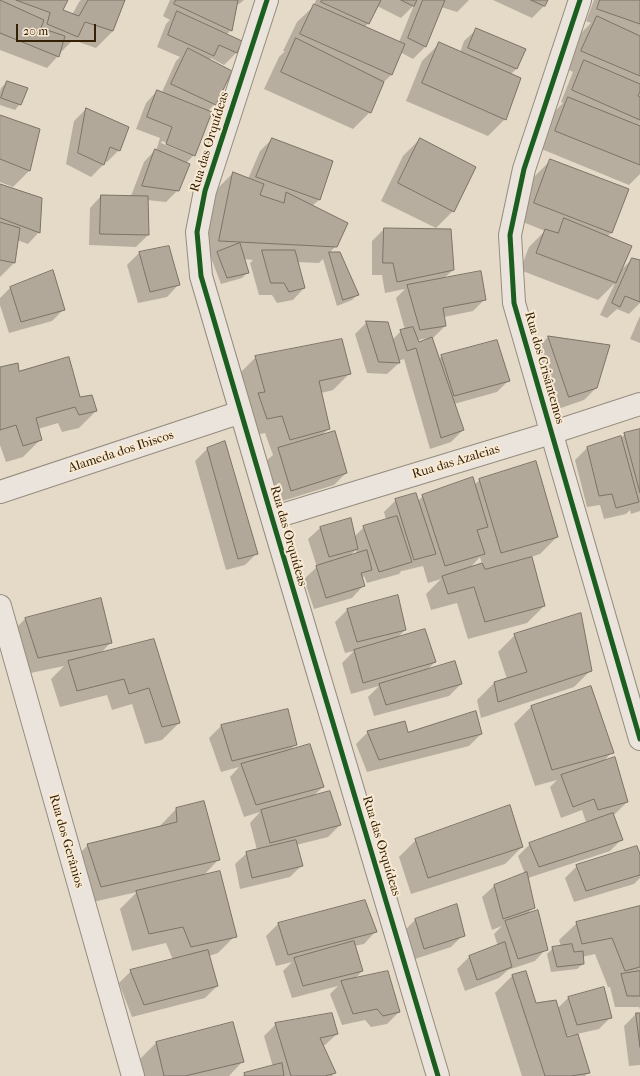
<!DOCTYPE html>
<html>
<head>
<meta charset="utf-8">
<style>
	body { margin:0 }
	#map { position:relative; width:640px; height:1076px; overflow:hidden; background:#e5dac8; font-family:"IM FELL French Canon",serif }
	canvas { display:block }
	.scale { position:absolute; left:16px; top:24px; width:80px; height:18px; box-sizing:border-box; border:2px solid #352105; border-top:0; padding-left:5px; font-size:12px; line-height:14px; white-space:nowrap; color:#352105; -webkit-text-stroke:3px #f7e9d3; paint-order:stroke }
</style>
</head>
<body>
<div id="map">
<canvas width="640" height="1076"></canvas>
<div class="scale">20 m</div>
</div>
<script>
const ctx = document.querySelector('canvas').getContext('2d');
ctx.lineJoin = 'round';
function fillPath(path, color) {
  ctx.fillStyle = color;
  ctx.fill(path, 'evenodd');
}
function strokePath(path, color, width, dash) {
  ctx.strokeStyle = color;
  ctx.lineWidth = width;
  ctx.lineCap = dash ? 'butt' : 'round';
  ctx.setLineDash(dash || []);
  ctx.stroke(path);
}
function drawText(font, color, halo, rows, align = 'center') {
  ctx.font = font + ' "IM FELL French Canon",serif';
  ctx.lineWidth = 4;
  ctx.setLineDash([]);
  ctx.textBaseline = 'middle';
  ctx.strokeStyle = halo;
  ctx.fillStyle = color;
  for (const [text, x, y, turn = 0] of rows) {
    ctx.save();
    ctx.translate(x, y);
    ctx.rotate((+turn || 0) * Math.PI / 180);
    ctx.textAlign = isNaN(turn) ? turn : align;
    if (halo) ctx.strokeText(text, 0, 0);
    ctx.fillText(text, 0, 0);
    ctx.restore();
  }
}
const shadow = new Path2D(`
	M0,0h66l-4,10 10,5 7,-13 2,-2h43l-11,31 -17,17 -23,-8 -13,13h-1l-1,3 -11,12 -47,-18z
	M170,0h74l-5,4 -3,-1 -5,27 -5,5 15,7 -5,11 -12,12 -13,-7 -2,2 6,44 -7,7 -14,44 -9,9 -7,26 -12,12 -19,-2 1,35 -12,12 -47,-2 1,-37 11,-12h30l13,-34 11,-12 1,1 4,-13 -24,-9 10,-26 11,-12 5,1 14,-31 4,-4 -23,-10 9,-23 4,-4 -7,-4zM162,141l27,11v2l-28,-11z
	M316,0h153l-12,12 -16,-5 -16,40 -12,12 -13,-7 -9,23 -9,9 -12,28 -17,17 -89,-40 15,-32 6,-6h-2l14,-29 17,-16zM414,5l-15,37 -35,-15 4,-3 9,-18 24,12z
	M493,0h54l-3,6 -12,12z
	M594,0h46v174l-11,11 -90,-37 12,-33 12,-12 -2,-1 12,-30 -8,-4 15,-34 11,-11 -5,-2z
	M476,30l41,38 -6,6 -6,45 -17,17 -82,-35 16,-40 17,-17 21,9 4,-12z
	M7,82l13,22 -5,6 -15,-5v-13l1,-4z
	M86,109l33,41 -12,12 -3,-1 -1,4 -12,12 -25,-13 8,-43z
	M0,116l30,54 -17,17 -13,-5z
	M272,139l60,22 -13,39 -7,6 24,40 -7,7h11l18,41 -6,6 -15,6 -14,-47 -4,4 -22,-1 7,26 -11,12 -16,3 -5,-8h-13l-9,-32 3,-3 -9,-1 4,13 -6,6 -21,6 -10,-26 -8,-1 13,-67 17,-17 15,6 12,-28z
	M420,139l33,72 -17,17 -55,-27 22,-45z
	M551,160l77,30 -17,43 -4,4 13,34 12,-12 8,2v42l-11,11 -12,-5 -10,9 -7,-3 15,-32 -17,17 -78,-30 9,-23 16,-16 -27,-11 16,-43z
	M0,185l39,47 -11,12 -11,-4 -3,23 -14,14z
	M384,229l69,41 -10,9 42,20 -12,12 -29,6 1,9 -12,12h-2l8,21 3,-3 67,24 -12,12 -43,12 9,26 -12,12 -21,7 -26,-90 -6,2 1,2 -12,11 -20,-1 -12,-39 12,-12 25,18 9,-9 4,-1 -9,-32 9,-9 -20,4 -3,-18h-10v-34zM429,338l-11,5 -1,-3z
	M168,247l10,38 -11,12 -29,6 -11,-38 12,-12z
	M10,288l54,21 -12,12 -43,12 -9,-28v-7z
	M640,316v27l-10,-4z
	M548,337l61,9 -13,42 -12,12 -26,9 -22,-60z
	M256,357l94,16 -17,17 -12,3 8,35 -9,9 26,36 -12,12 -55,17 -13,-41 7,-6 -8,-22 -15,3 -11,-62z
	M0,368l18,4 62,26 16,13 -17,17 -17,4 -4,-9 -20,6 2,11 -17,17 -17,5 -6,-17z
	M640,430v81l-9,3 -1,-4 -4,4 -22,5 -4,-14 -13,2 -12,-47 12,-12 33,-11v2l5,-5z
	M207,449l50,104 -12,12 -19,5 -31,-109z
	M480,480l77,57 -17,17 -9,3 13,49 -17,17 -59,16 -11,-36 -26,7 -5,-16 15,-15 -13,4 -5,-17 -21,5v-1l-3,4 -32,9 -3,-7 -2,3 1,7 -11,12 -38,11 -10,-30 13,-12 -9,-28 12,-11 31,-9 3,18 10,-10 22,-7 -2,-8 12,-12 22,1 5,-5 51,-11zM356,550l1,4 -8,2zM480,557l2,7 -13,5z
	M397,596l8,34 -8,8 38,24 -9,9 35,13 -12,12 -75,20 -6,-19 11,-11 -28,8 -9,-31 12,-12 -9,2 -10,-31 12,-12z
	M101,599l10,43 -11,12 54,-14 25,83 -17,17 -17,4 -13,-40 -20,6 -5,-15 -47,12 -9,-28 13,-13 -43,9 -13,-39 17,-17z
	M515,635l76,35 -17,17 -93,31 -4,-18 17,-17 13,-4 -9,-27z
	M591,687l21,65 -10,11 25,39 -12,12 -2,1 9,24 -12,12 -82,27 6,29 -8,8 20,34 -11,12 -27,9 -9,8 -34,13 -8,-22 12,-12 29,-11 -4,-12 8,-8 -10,4 -10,-33 12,-11 31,-12 -7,-18 12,-12 62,-22 -1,-2 -5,2 -4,-12 -21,8 -11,-31 7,-7 -22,6 -21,-62 17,-17z
	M404,723l4,11h73l-12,12 -102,26 -11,-28 12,-12z
	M221,726l75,18 -7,7 34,36 -11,10 28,28 -12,12 -32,8 6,20 -12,12 -50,12 -5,-25 12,-11 10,-3 -7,-27 10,-11 -16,5 -14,-40 9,-10 -18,5 -12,-34z
	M177,808l41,52 -16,17 33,59 -17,17 -9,3 8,30 -12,12 -73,19 -13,-34 12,-12 42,-11 -7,-17 -34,8 -12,-42 17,-17 -53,12 -13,-42 17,-17 72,-18v-1z
	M416,840l106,7 -17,17 -94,30 -12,-37z
	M640,857v21l-6,6 -60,18 -9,-24 12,-12z
	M364,901l11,31 -11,12 -10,2 8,25 -8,9 45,32 -12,12 -16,3 -6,-7 -23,5 -12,-31 8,-8 -46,12 -9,-27 9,-9 -16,4 -10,-30 12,-12z
	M456,905l7,30 -12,12 -39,13 -9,-28 12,-12z
	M640,908v101l-1,-2h-24l-5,-20h-2l-13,-33 -13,3 1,7 -6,5 -26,3 -4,-18 6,-6 8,-2 -2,-6 18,-17z
	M525,973l10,31 22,5 11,-11 43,19 -12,12 -22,5 12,38 -4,4h-63l-27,-83 17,-17zM576,1034l1,1 -11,3v-2z
	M636,1014h4v51l-11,1 -5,-40z
	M276,1024l61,10 -12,11 -2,1 11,27 -2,3h-90l3,-2 28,-7 -9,-31z
	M156,1043l86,19 -13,14h-86l-4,-16z`);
const building = new Path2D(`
	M0,0l44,20 -3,8 24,8 -6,21 -59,-24z
	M16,0h52l-5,10 16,6 9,-16h37l-12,31 -28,-9 -7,15 -31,-13 3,-11z
	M176,0h62l-6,31 -58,-27z
	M322,0h59l-12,24 -48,-22z
	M401,0h16l-3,6z
	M423,0h22l-19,47 -18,-9z
	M531,0h17l-3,6z
	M600,0h40v24l-43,-15z
	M314,4l91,40 -13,31 -92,-41z
	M177,11l65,30 -5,12 -18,-8 -5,11 -46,-21z
	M597,16l43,20v40l-59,-25z
	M476,28l50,21 -9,20 -49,-21z
	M296,38l88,44 -13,31 -90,-41z
	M439,42l82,36 -15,42 -84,-37z
	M188,48l44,23 -16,34 -45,-21z
	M584,60l56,24v7l-2,5 2,1v23l-68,-30z
	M7,81l21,7 -7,17 -20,-7z
	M157,90l55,22 -17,44 -29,-12 6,-17 -25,-10z
	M568,97l72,29v39l-85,-34z
	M86,108l43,19 -9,24 -10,-4 -6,18 -26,-12z
	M0,115l40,14 -10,42 -30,-12z
	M272,138l61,23 -13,39 -64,-23z
	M420,138l56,29 -22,45 -56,-29z
	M155,149l35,15 -11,27 -37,-5z
	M550,159l79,30 -17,44 -78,-30z
	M233,172l31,12 -4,11 24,8 2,-11 62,31 -11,24 -118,-6z
	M0,184l42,14 -2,35 -40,-15z
	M101,195l47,1 1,39 -49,-1z
	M564,218l68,28 -16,37 -80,-30 9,-24 13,4z
	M0,222l20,6 -5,35 -15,-3z
	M384,228l67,1 3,41 -57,12 -4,-19h-10z
	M240,243l9,30 -22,5 -10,-26z
	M169,246l11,39 -30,7 -11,-40z
	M262,250h33l10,38 -16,4 -5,-9h-13z
	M329,252h11l19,43 -16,5z
	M632,258l8,2v42l-15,-6 -5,11 -8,-4z
	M53,270l12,40 -44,12 -11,-35z
	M481,271l5,29 -43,8 3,18 -26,4 -13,-45z
	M366,321l22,1 12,41 -21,-1z
	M413,327l6,15 13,-5 32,93 -23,8 -25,-90 -9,3 -7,-21z
	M548,336l62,9 -13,43 -28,9z
	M342,339l9,35 -32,7 11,48 -40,11 -8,-24 -15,3 -9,-26 7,-1 -10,-36z
	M497,340l13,41 -56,15 -13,-41z
	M69,357l11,40 12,-2 5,16 -18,4 -4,-8 -39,11 6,22 -19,6 -7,-21 -16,5v-63l18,-4 1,8z
	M640,429v64l-16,-60z
	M335,431l12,42 -56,18 -13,-43z
	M621,436l18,66 -23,6 -4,-14 -13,2 -12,-49z
	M225,441l33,113 -20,5 -31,-111z
	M536,461l22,76 -57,16 -22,-74z
	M473,477l15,50 -11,3 8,24 -40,12 -23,-71z
	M416,493l20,61 -22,6 -19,-61z
	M397,516l15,46 -33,10 -16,-46z
	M351,518l7,31 -29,8 -9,-30z
	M367,550l5,20 -11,3 4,13 -39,12 -10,-32z
	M532,557l13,49 -60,16 -11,-35 -26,7 -6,-18 40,-13 3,6z
	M398,595l8,35 -49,12 -10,-33z
	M101,598l11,45 -74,15 -13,-40z
	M581,613l11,58 -94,31 -4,-20 33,-10 -13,-38z
	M425,629l11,33 -73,21 -9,-33z
	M154,639l26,84 -18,4 -13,-39 -20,6 -5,-15 -47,12 -9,-30z
	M455,661l7,23 -76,21 -7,-21z
	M591,686l23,67 -62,17 -21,-64z
	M288,709l9,36 -65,16 -11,-36z
	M476,711l6,23 -103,26 -12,-29 38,-10 3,11z
	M310,744l14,43 -68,18 -15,-41z
	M615,757l13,45 -30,8 -4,-11 -21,8 -12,-32z
	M330,791l11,34 -71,18 -9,-33z
	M204,801l16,59 -119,27 -14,-43 90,-22 -1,-14z
	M510,805l13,42 -95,31 -13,-39z
	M613,813l10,27 -84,27 -10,-24z
	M296,840l7,26 -51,12 -6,-26z
	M637,846l3,8v21l-54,16 -10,-26z
	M220,871l17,66 -46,10 -8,-20 -34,7 -13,-43z
	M527,872l8,36 -32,11 -9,-34z
	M365,900l12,32 -89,23 -10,-32z
	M457,904l8,32 -41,13 -9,-30z
	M640,906v61l-15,4 -13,-33 -30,6 -6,-22z
	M538,910l10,40 -30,9 -13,-38z
	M354,941l9,30 -60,15 -9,-28z
	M505,942l7,25 -35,13 -8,-24z
	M572,944l2,8 9,-1 1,13 -27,3 -5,-20z
	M208,950l10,36 -74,19 -14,-35z
	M388,971l12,41 -17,4 -6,-7 -24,5 -12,-33z
	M526,971l10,32 20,-3 11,37 11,-3 12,39 -19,3h-26l-33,-101z
	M640,971v25h-13l-6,-22z
	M604,987l8,31 -35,7 -9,-28z
	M332,1013l6,21 -18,4 16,35 -11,3h-34l-16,-53z
	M636,1013h4v34z
	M233,1022l11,40 -59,14h-21l-8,-34z
	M282,1063l2,13h-39l-1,-3z`);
const minor = new Path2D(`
	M267,0l-62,191 -8,41 4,44 71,242 166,558
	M580,0l-56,169 -14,66 4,68 126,436
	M0,492l241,-80
	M272,518l279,-85 89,-29
	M0,606l133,470`);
const cycleway = new Path2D(`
	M267,0l-62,191 -8,41 4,44 71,242 166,558
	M580,0l-56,169 -14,66 4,68 126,436`);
const streetNames = [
	["Rua das Orquídeas",210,142,-73],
	["Rua dos Crisântemos",544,368,74],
	["Alameda dos Ibiscos",121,452,-18],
	["Rua das Azaleias",456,462,-17],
	["Rua das Orquídeas",288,536,74],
	["Rua dos Gerânios",66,841,74],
	["Rua das Orquídeas",381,846,73]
];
fillPath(shadow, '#0003');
fillPath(building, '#b1a89a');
strokePath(building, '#7b7366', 1);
strokePath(minor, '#958c7e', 24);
strokePath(minor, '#eae4dc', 22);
strokePath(cycleway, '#1b5e20', 5);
drawText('13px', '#352105', '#f7e9d3', streetNames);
</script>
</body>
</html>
